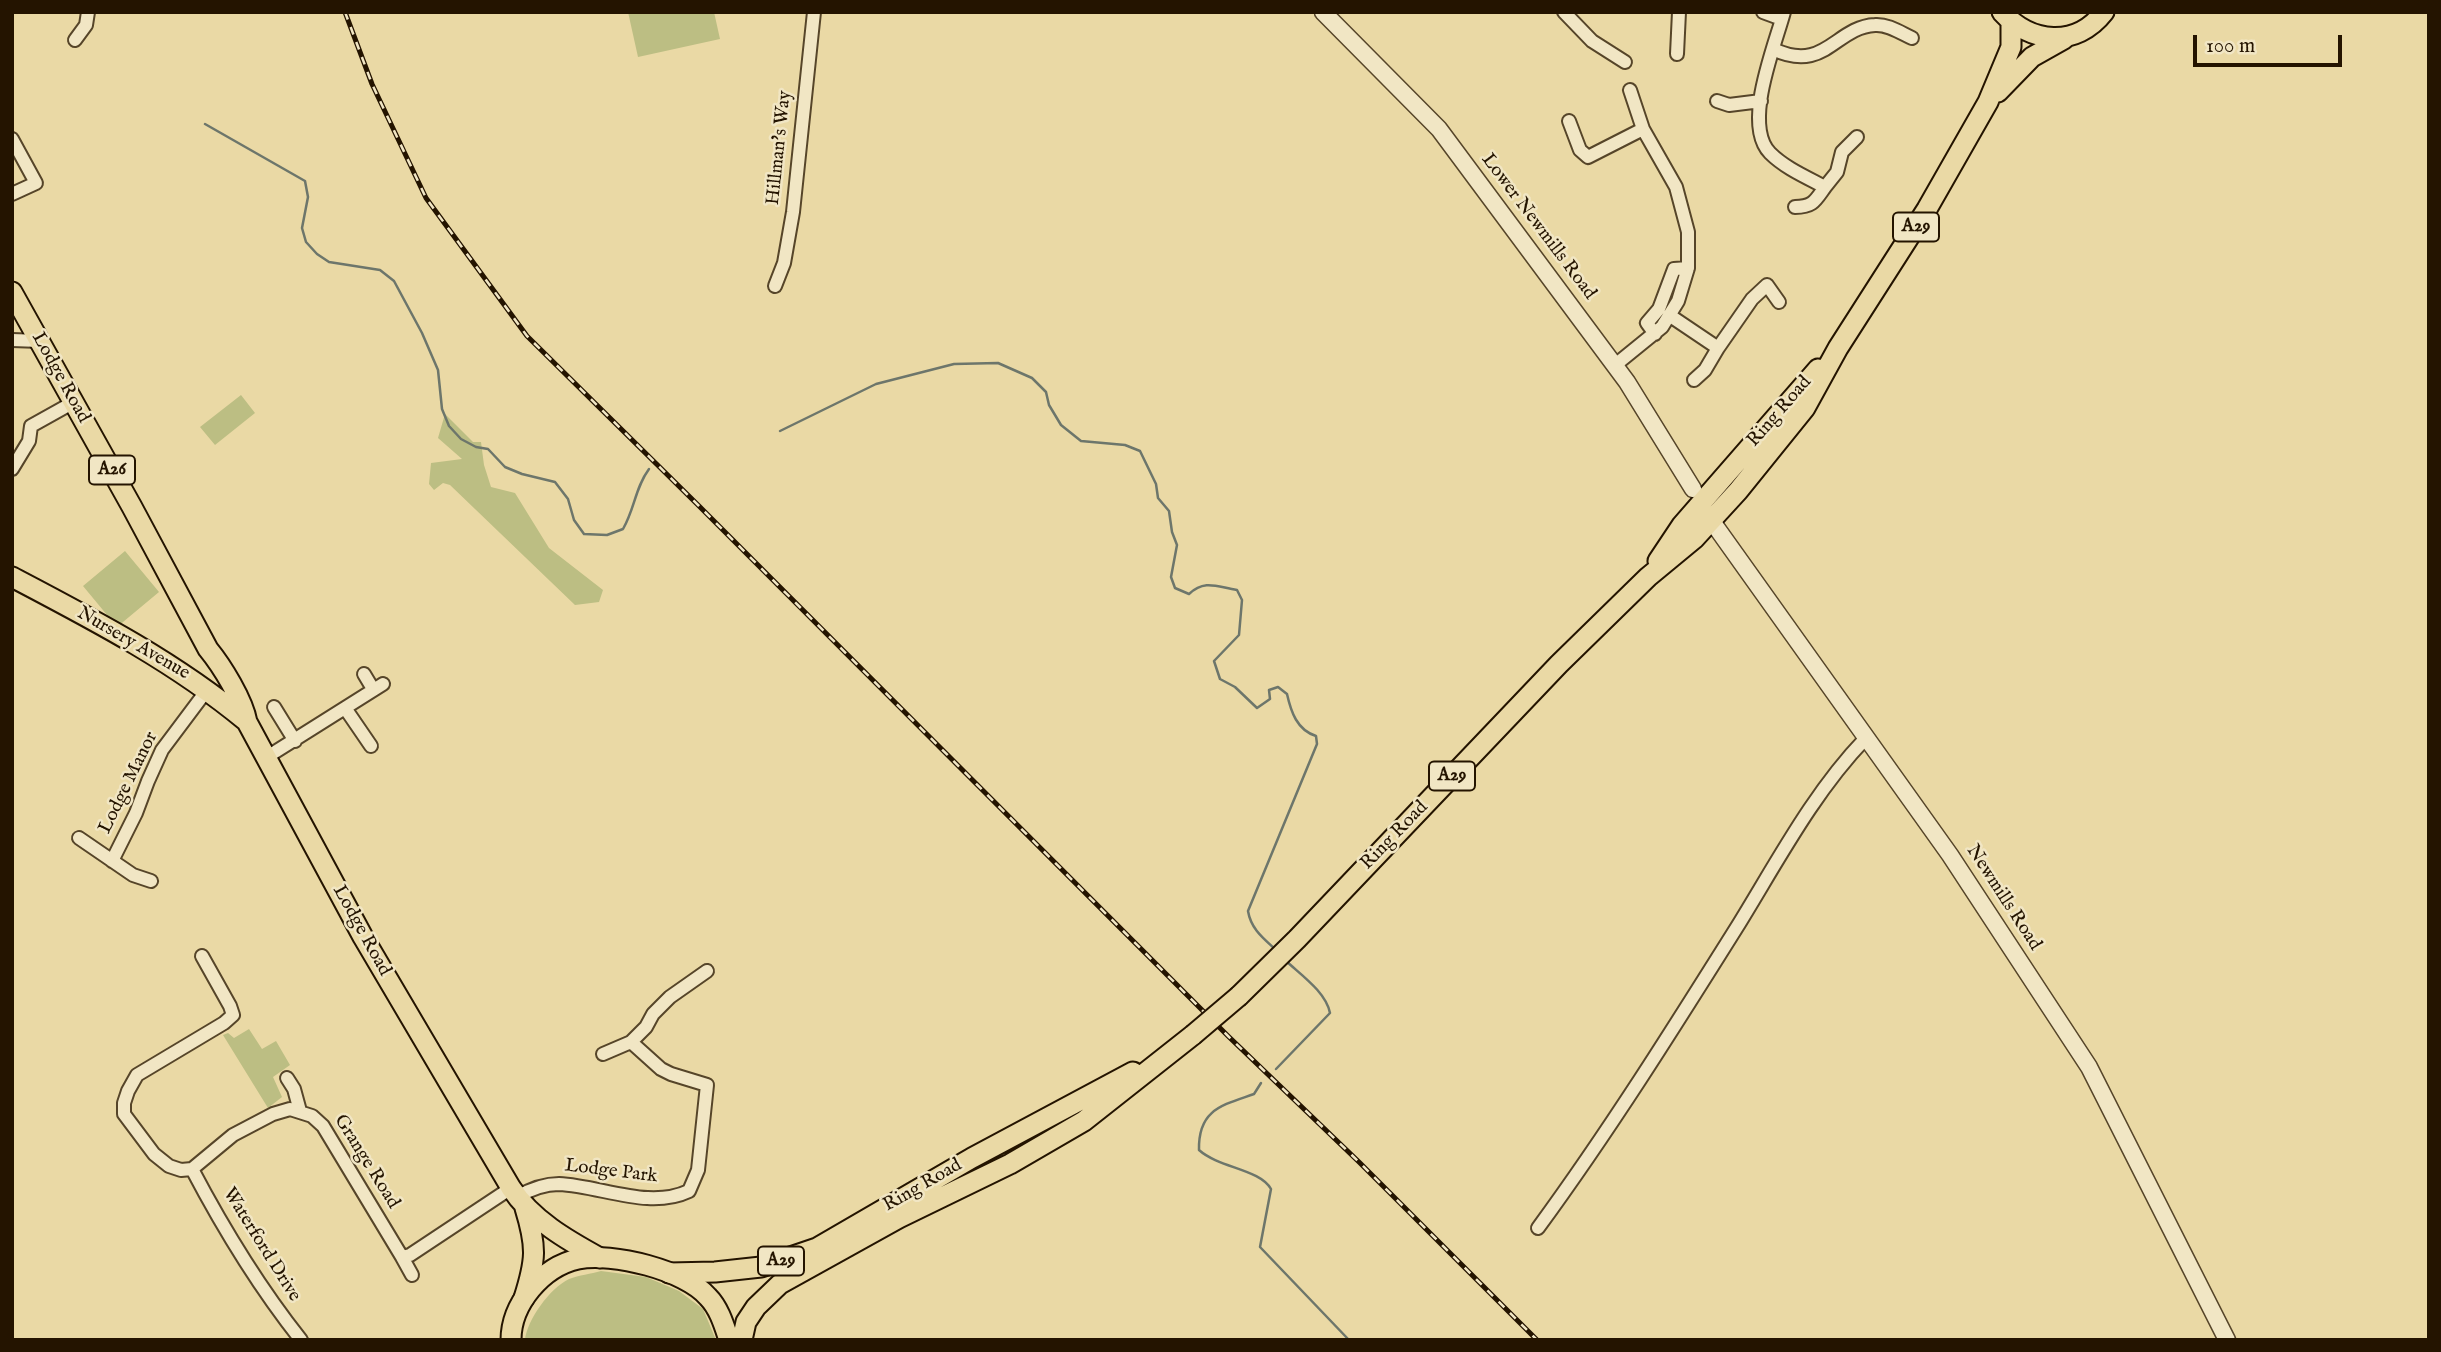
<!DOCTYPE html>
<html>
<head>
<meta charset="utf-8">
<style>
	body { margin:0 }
	#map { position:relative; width:2441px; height:1352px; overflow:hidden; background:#ead9a5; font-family:"IM FELL English",serif }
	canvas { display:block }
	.frame { position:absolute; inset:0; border:14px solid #241400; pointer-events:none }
	.scale { position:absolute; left:2193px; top:35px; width:149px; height:32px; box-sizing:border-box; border:4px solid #241400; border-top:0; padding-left:9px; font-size:21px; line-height:24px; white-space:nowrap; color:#241400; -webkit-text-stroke:5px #f1e6c4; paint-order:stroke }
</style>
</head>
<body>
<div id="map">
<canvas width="2441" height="1352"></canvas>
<div class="frame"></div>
<div class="scale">100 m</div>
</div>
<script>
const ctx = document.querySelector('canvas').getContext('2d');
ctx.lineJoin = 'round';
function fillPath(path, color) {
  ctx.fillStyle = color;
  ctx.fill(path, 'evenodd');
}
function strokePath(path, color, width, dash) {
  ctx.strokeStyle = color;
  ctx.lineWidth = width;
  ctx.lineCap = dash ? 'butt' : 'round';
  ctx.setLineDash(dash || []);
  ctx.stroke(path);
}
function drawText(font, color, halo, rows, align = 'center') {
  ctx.font = font + ' "IM FELL English",serif';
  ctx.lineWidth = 5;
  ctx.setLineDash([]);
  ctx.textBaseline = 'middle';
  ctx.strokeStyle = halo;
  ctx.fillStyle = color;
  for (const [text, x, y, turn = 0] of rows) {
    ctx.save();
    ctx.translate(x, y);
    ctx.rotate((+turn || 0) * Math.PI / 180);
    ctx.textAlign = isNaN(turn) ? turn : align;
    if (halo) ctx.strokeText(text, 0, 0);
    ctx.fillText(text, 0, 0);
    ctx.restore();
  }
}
const green = new Path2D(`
	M628,12h86l6,27 -82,18z
	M241,395l14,18 -40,32 -15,-18z
	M445,414l28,28h8l3,23 7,22 24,6 34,55 54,42 -4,12 -24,3 -125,-120 -7,-2 -9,7 -5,-6 2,-21 31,-4 -24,-21z
	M125,551l34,41 -42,35 -34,-41z
	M249,1029l13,20 14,-8 14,24 -17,12 9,20 -14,11 -45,-73 5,-2 6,5z
	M601,1271l45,6 33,14 24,18 13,31h-191c2,-20 25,-52 44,-61 10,-4 22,-5 32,-8z`);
const stream = new Path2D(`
	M205,124l100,57 3,16 -6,31 4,14 11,12 12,8 51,8 14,11 28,52 16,37 4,39 7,17 12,13 15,8 12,2 17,18 17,7 33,8 13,17 6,21 10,14 23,1 16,-6c12,-21 12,-41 26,-60
	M780,431l96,-47 78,-20 44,-1 34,15 14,14 3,13 12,20 20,16 44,4 15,6 16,33 2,14 11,13 3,21 5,13 -6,32 4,11 14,6c16,-15 28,-7 48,-4l5,10 -3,35 -25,26 6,18 15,8 22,21 13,-9 -1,-9 9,-3 9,7c4,18 10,36 29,42l1,8 -69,167c3,18 15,27 28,39
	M1276,1069l54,-56c-4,-21 -29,-38 -45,-53
	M1261,1083l-7,11c-31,11 -56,15 -55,56 20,18 61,19 72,39l-11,58 89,93`);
const minor = new Path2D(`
	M1564,12l28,29 33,21
	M1763,12l19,7
	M1784,12c-9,34 -42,112 -14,141 15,15 36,24 55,34l12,-15 5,-20 15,-15
	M75,40l11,-15 2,-13
	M1773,49c52,25 62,-22 102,-24 13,-1 26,8 37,13
	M1677,54l2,-42
	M1717,101l12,4 32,-4
	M1569,121l11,29 8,7 55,-28
	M12,139l24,44 -24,11
	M1795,207c18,0 20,-6 30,-20
	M775,286l9,-23 9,-51 21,-200
	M1669,315l49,33 34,-49 15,-14 12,17
	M1655,334l-8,-11 12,-14 15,-40 14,-1
	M12,340l28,1
	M1614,366l48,-39 16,-26 10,-33v-36l-12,-45 -33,-58 -13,-39
	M1694,380l11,-10 13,-22
	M12,469l17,-28 2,-15 43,-24
	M364,674l9,15
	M274,707l21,34
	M345,708l26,38
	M267,757l116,-73
	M79,838l54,37 18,6
	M112,861l24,-48 12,-32 14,-31 45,-60
	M202,956l28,50 3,9 -9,8 -87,52 -9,16 -4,12v11l30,40 15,12 12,4 11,-1 41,-34 40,-21 17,-5 22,7 11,10 79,131 8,-2 101,-67
	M603,1054l28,-12 15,-15 7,-13 17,-17 37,-26
	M287,1078l7,11 6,22
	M192,1169c31,59 67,118 109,171
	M517,1197c12,-7 28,-13 42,-13 43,2 90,26 130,7l9,-21 9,-85 -36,-11 -10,-5 -30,-27
	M1538,1228c71,-97 135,-199 199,-301 39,-63 76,-134 128,-188
	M402,1257l10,18`);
const tertiary = new Path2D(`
	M1323,12l116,117 188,253 66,107
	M1706,513l244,342 139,212 138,273`);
const primary = new Path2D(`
	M2002,12c29,32 74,36 102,0
	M1998,92l34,-35 32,-18
	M12,292l120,215 76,142c14,17 35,51 39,73l116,215 148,251c21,32 56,52 89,70
	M1658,561l24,-36 136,-156
	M12,577c82,43 163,85 234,144
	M1239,996l58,-57 262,-275 89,-87 46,-38 44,-48 67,-83 33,-60 89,-139 61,-107 23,-55v-24
	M669,1273l46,-1 46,-5 56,-19 155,-90 161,-86
	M524,1298c12,-38 13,-51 1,-90
	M742,1340l4,-18 10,-15 24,-23 119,-66 111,-54 74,-43 109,-86`);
const trunk = new Path2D(`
	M511,1340c0,-36 31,-73 67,-81 34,-7 107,11 130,38 11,11 16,28 21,43`);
const rail = new Path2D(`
	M345,12l27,72 54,114 101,138 172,170 529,530 131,126 178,178`);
const primaryBridge = new Path2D(`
	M1193,1035l46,-39`);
const shields = [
	[1916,227,46],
	[112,470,46],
	[1452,776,46],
	[781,1261,46]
];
const shieldNames = [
	["A29",1916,227],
	["A26",112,470],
	["A29",1452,776],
	["A29",781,1261]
];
const streetNames = [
	["Hillman's Way",780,148,-84],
	["Lower Newmills Road",1538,227,53],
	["Lodge Road",60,378,61],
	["Ring Road",1780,412,-49],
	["Nursery Avenue",133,644,30],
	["Lodge Manor",129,783,-64],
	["Ring Road",1395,836,-46],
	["Newmills Road",2003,898,57],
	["Lodge Road",361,931,61],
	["Grange Road",366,1162,58],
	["Lodge Park",611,1172,7],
	["Ring Road",923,1186,-30],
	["Waterford Drive",261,1245,58]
];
fillPath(green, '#bcbe83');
strokePath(stream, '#6d766b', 2.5);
strokePath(minor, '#564529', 16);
strokePath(tertiary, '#564529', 19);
strokePath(primary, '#241400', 23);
strokePath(trunk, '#241400', 23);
strokePath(minor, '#f1e6c4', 12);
strokePath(tertiary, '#f1e6c4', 16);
strokePath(primary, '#ead9a5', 19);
strokePath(trunk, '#ead9a5', 19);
strokePath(rail, '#241400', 5);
strokePath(rail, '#f1e6c4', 2.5, [8]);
strokePath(primaryBridge, '#241400', 23, []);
strokePath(primaryBridge, '#ead9a5', 19);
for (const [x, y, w] of shields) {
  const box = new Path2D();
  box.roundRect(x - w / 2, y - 14.5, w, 29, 5);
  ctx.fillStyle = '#f1e6c4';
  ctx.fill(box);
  strokePath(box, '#241400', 2);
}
drawText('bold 18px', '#241400', null, shieldNames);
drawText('19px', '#241400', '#f1e6c4', streetNames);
</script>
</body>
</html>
